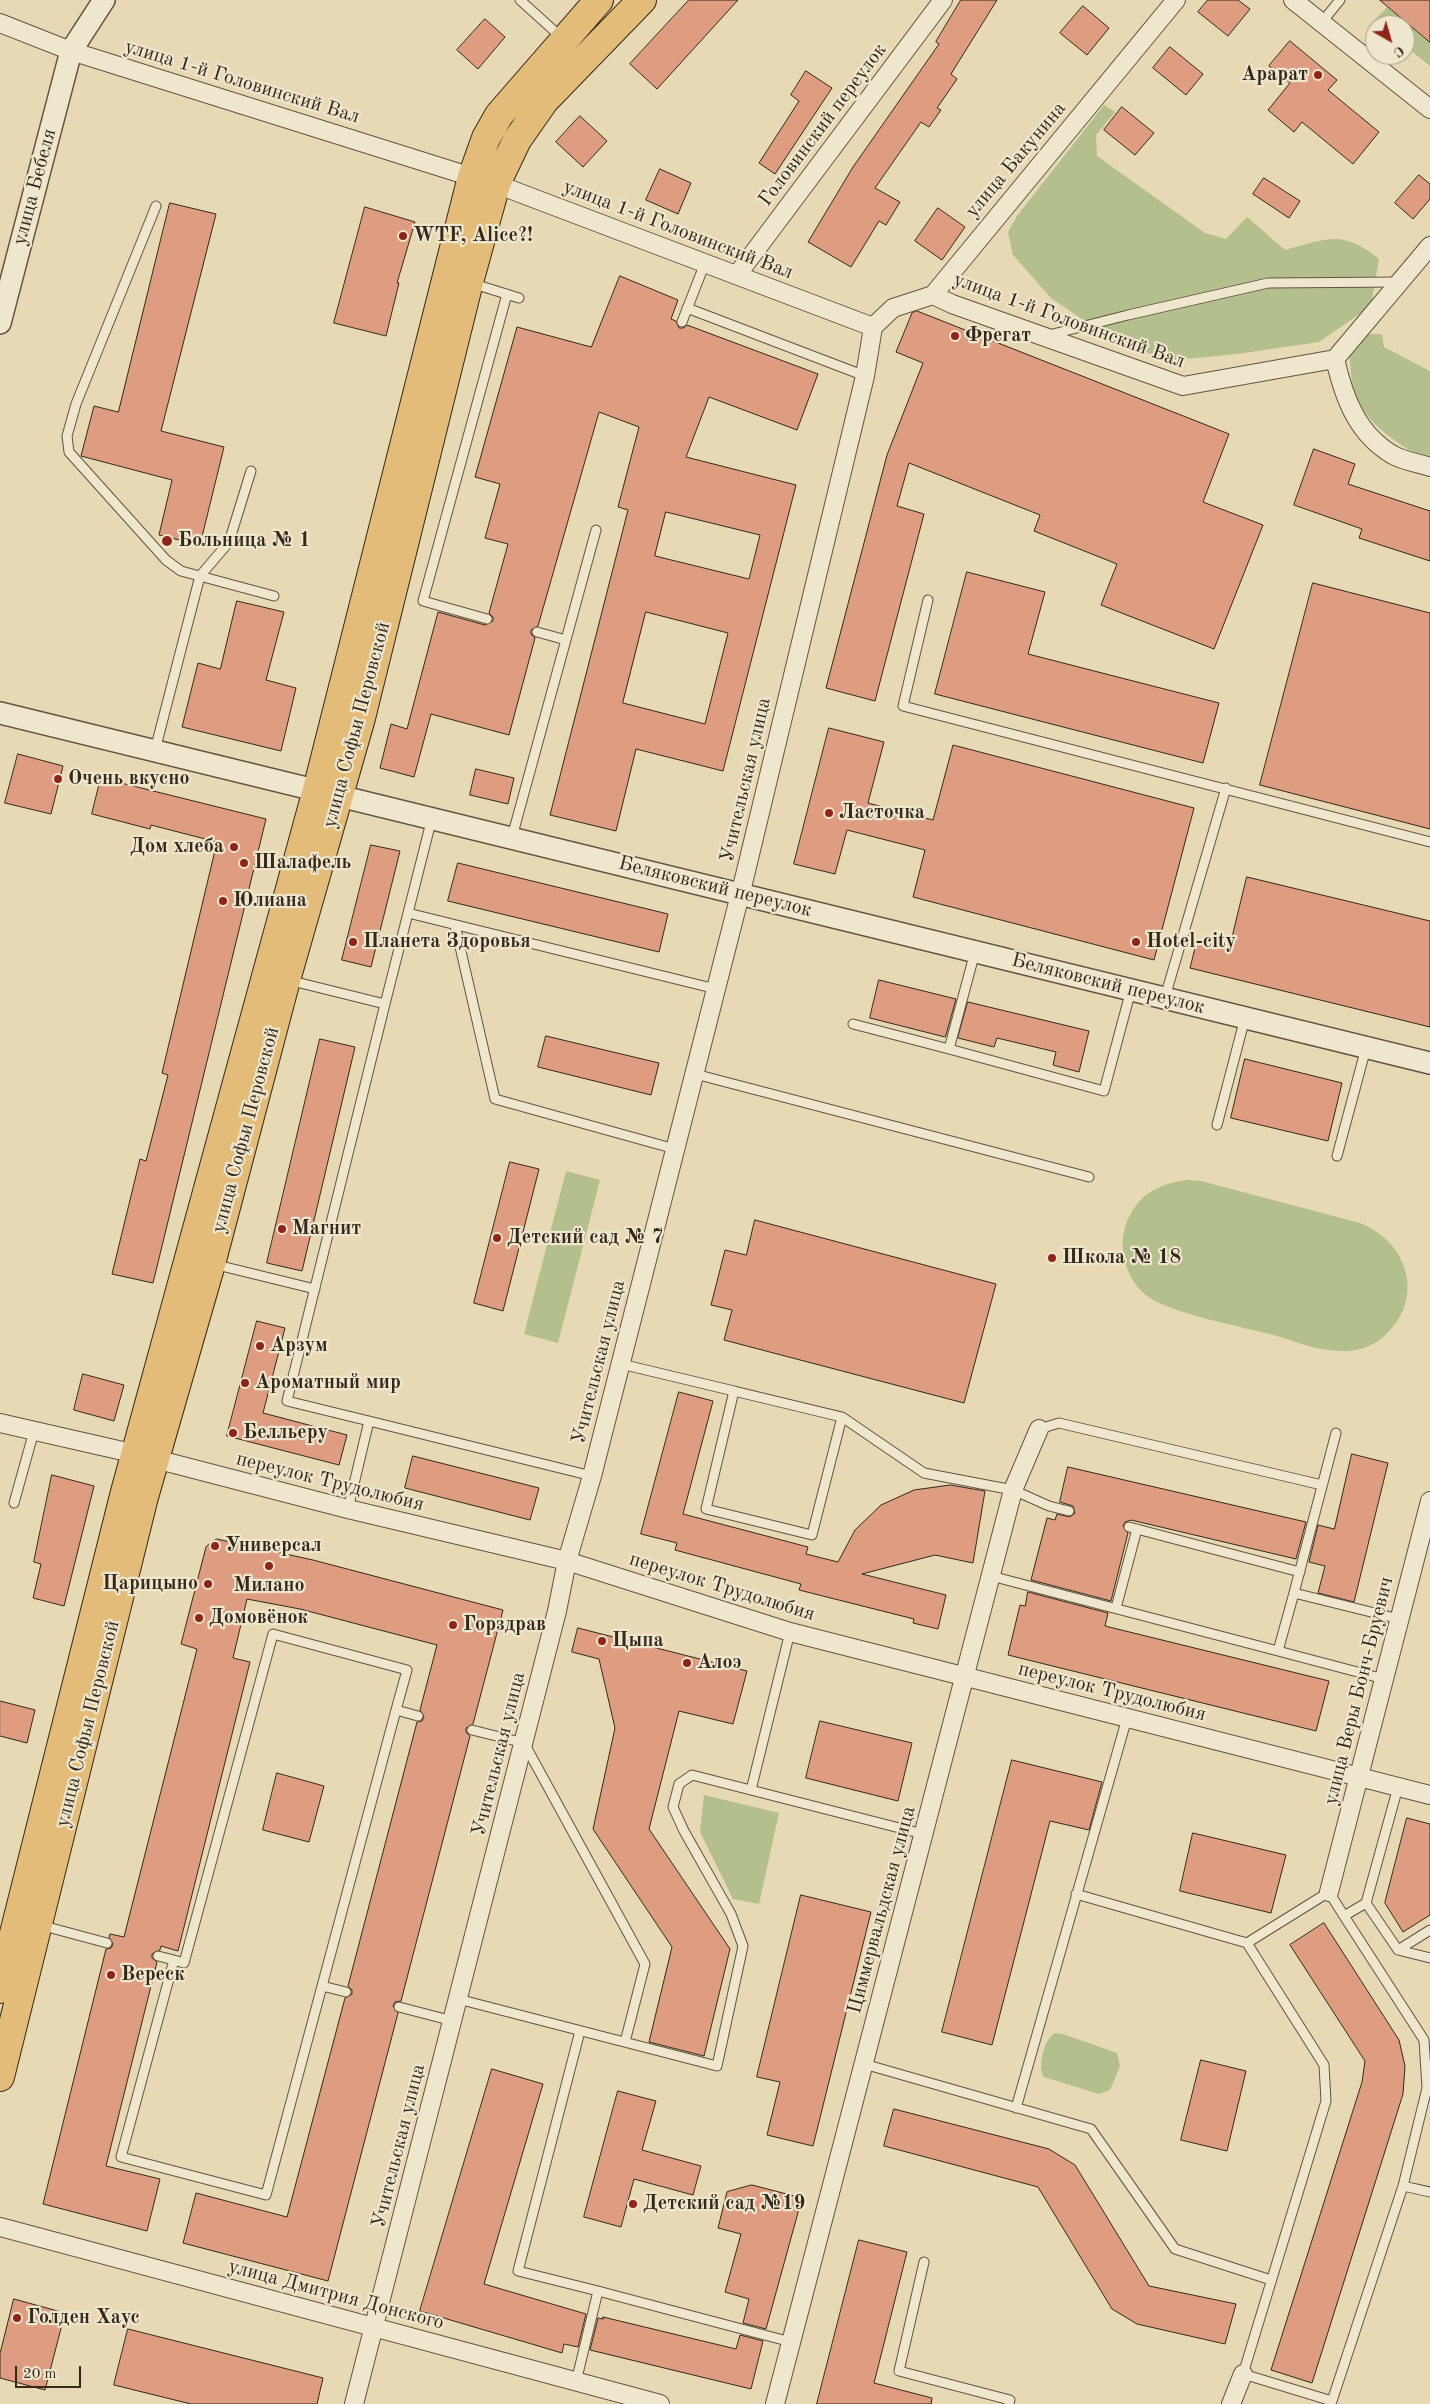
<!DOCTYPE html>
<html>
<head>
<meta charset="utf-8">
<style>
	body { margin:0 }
	#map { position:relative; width:1430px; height:2404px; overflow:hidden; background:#e7d9b3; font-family:"Old Standard TT",serif }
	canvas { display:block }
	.north { position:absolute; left:1365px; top:15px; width:50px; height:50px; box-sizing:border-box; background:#efe6ce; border:1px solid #a49a86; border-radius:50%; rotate:142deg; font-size:14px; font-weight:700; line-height:20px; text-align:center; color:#34281b }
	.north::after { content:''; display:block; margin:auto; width:18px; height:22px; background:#8f2418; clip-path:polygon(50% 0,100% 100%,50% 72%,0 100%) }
	.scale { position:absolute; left:15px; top:2366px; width:66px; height:22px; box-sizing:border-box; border:2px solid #34281b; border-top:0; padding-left:6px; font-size:15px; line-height:18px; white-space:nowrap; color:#34281b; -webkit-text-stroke:4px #efe6ce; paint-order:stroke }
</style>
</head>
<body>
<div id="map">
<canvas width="1430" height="2404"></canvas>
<div class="north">С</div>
<div class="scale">20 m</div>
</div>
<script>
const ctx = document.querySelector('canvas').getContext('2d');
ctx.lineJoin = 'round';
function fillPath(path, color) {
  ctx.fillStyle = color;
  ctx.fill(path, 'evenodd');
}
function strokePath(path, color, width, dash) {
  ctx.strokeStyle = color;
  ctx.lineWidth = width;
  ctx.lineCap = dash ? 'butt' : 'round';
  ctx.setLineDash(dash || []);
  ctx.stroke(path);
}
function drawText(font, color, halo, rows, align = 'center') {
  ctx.font = font + ' "Old Standard TT",serif';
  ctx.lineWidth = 4.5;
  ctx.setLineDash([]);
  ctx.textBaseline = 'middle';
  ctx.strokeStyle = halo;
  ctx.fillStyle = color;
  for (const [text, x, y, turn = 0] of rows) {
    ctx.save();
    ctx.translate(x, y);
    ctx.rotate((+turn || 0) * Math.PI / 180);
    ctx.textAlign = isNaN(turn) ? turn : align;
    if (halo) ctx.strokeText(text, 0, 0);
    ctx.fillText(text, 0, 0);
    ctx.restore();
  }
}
const green = new Path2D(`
	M1387,7l43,36v23l-25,-20v-21h-25l-6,-4z
	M1104,105l11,7 -19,23 1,21 108,77 21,6 21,-22 38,33c43,-11 56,-21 94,9l-8,47 -52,36 -82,12 -71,7 -62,-27 -53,-36 -38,-43 -5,-23 9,-16z
	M1366,334h16l2,13 46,24v92c-27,-17 -53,-31 -71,-59 -8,-13 -8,-36 -10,-52z
	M566,1171l34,9 -42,163 -34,-9z
	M1187,1180l14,1 159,42c50,20 66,78 22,115 -11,9 -27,14 -42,13 -22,0 -46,-10 -66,-16 -31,-8 -105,-22 -127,-39 -23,-18 -31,-53 -18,-79 11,-24 33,-34 58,-37z
	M704,1795l75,18 -20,91 -26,-5 -33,-67z
	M1055,2033l8,1 54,19 3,13 -10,24 -11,4 -55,-17c-7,-10 0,-38 11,-44z`);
const building = new Path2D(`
	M689,0h49l-81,89 -27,-25z
	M961,0h36l-46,74 6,5 -20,29 4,2 -12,17 -8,-5 -46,66 25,14 -14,23 -7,-4 -28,46 -43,-25 45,-75 86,-123 -3,-2z
	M1208,0h30l12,9 -22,27 -30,-24z
	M1380,0h50v42z
	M1083,6l26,22 -22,27 -27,-22z
	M485,19l20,18 -27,32 -21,-19z
	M1290,41l47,39 -9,10 51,42 -26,32 -51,-42 -8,10 -26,-22 22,-27 -21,-17z
	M1170,47l33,27 -17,21 -33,-27z
	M806,71l26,17 -57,86 -16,-11 40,-62 -8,-6z
	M1122,107l32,26 -19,22 -31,-25z
	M580,116l27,25 -24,26 -27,-25z
	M660,169l31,14 -13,31 -32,-14z
	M1419,175l11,9v15l-17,20 -18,-16z
	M1264,178l36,23 -11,17 -36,-24z
	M170,203l46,11 -55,217 63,16 -24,98 -41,-10 13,-55 -91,-24 13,-50 24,6z
	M365,207l50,15 -18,61h2l-13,53 -52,-13z
	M938,208l27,19 -23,33 -27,-19z
	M620,276l58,24 -7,19 5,2 3,7h4l4,-3 131,49 -21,56 -88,-33 -23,60 110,28 -73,286 -87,-22 -20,82 -66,-16 78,-305 -10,-3 21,-80 -40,-15 -61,214 -7,4v4l4,4 -26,97 -78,-21 -17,63 -34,-9 11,-44 16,5 31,-117 47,13 8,-4v-4l-4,-4 19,-69 -23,-6 15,-54 -25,-7 42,-150 74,20zM666,512l94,23 -11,44 -94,-23zM646,612l82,21 -23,91 -82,-21z
	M917,311l312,123 -26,68 60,23 -49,124 -113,-44 16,-41 -83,-33 6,-16 -131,-52 -12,43 27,8 -49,187 -49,-13 61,-233 36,-92 -27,-11 16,-39z
	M1314,449l41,15 -7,20 82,27v50l-71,-23 3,-9 -68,-24z
	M967,572l78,20 -17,62 191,49 -16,60 -268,-69z
	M1313,583l117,30v216l-170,-44z
	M237,601l47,11 -18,68 30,8 -15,63 -99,-24 16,-64 22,6z
	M829,728l55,14 -16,61 65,17 20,-75 241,63 -40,152 -241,-63 12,-47 -78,-20 -12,44 -41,-10z
	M18,754l45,12 -12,48 -46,-11z
	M476,769l38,9 -6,26 -38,-9z
	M101,778l165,41 -113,464 -41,-9 28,-115 6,2 22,-86 -6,-2 55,-231 -66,-17 -1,4 -58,-15z
	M371,845l29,6 -29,116 -29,-7z
	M458,863l210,51 -9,38 -211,-51z
	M1247,877l183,44v106l-240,-59 7,-28 32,8z
	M879,980l77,19 -10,36 -1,2 -75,-19z
	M968,1002l121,29 -10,41 -26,-7 3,-13 -59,-14 -3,9 -36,-9z
	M546,1036l113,27 -8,32 -113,-28z
	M320,1039l35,8 -53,224 -35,-8z
	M1245,1059l97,24 -14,58 -97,-23z
	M510,1162l29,7 -36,142 -29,-8z
	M755,1220l241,64 -32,119 -240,-63 8,-30 -21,-5 14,-55 21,5z
	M257,1321l28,7 -22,85 84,22 -8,30 -112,-29z
	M83,1374l41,11 -10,36 -40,-11z
	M679,1392l34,9 -30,113 125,33 -2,7 32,8 17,-32 26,-25 33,-15 36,-5 35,6 -12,72 -38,-8 -73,19 84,21 -8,34 -25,-6 1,-4 -115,-29 2,-6 -126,-34 2,-7 -36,-9z
	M1352,1454l36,9 -34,139 -36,-9 7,-27 -16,-4 9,-37 16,4z
	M413,1456l126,32 -9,32 -125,-32z
	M1068,1467l238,55 -10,37 -165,-39 -6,2 -2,4 5,7 -17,68 -80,-21 16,-62 8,2 2,-6 13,3 5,-4 -2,-7 -13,-4z
	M52,1475l42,11 -30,120 -31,-8 8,-34 -7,-2z
	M217,1539l96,21 190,50 -30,114 -7,4v4l4,4 -69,265 -6,1 -2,4 5,7 -70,268 -145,-38 13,-50 91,24 58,-219 7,-4v-4l-4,-4 69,-264 5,-1 2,-4 -4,-7 17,-65 -137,-36 -53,-10 -14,59 17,4 -72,289 -17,-5 -1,4 -8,4v4l5,4 -51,204 54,13 -13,52 -104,-27 63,-255 5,-1 2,-4 -4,-7 1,-3 14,3 73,-288 -16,-5 25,-97z
	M1028,1592l80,21 -3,13 224,55 -13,50 -308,-76 12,-50 5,1z
	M578,1628l169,43 -14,53 -54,-13 -30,118 81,120 -26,107 -55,-14 23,-95 -79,-118 22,-101 -16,-69 -27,-7z
	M0,1701l35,9 -8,33 -27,-7z
	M820,1721l92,22 -14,58 -92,-23z
	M1012,1760l90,22 -13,48 -39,-9 -58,224 -50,-13z
	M277,1773l47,13 -15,56 -46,-12z
	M1407,1818l23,6v91l-27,17 -18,-29z
	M1193,1833l93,22 -15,58 -91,-22z
	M801,1895l70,17 -58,234 -46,-11 13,-53 -23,-5z
	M1324,1923l75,117 6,26 -2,28 -91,289 -41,-13 91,-288 3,-21 -75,-116z
	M1201,2060l45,11 -19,80 -46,-11z
	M492,2069l51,15 -59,200 102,30 -8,33 -14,-3 -2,9 -142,-42z
	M618,2091l38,10 -14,49 59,16 -8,29 -59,-16 -13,48 -37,-10z
	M894,2109l155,40 26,16 74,121 87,18 -11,40 -88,-20 -25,-15 -74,-122 -154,-41z
	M752,2185l50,13 -36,131 -23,-6 6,-24 -24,-7 16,-58 -23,-6 9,-36z
	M859,2240l48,12 -33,131 58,15 -1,6h-114z
	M14,2299l51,14 -20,77 -45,-12v-24z
	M603,2317l133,32 4,-14 23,6 -12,48 -161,-39 8,-32 5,1z
	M128,2329l195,49 -6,26h-126l-77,-19z`);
const service = new Path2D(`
	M520,0l41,37
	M1322,22l18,-22
	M156,206l-80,198 -9,32 2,16 97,108 15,11 93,25
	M471,283l48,15
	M687,308l178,68
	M682,322l23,-59
	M1049,335l79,-20 140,-32 132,-1
	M928,600l-25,106 527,136
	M487,619l-64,-18 84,-307
	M537,632l29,8
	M155,750l45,-174 29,-34 22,-71
	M512,837l84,-307
	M408,913l308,76
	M455,925l40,174 180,50
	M288,980l97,24 -98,397 82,20 -21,88
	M1165,997l61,-209
	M385,1004l47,-186
	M853,1024l96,25 26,-97
	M949,1049l155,42 27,-101
	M695,1074l394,103
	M1217,1125l28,-107
	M1337,1156l29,-108
	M213,1264l102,25
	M621,1364l113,27 -28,118 106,26 30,-118 82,56 89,17 36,16 20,5
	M734,1391l108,26
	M369,1421l223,55
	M1039,1429l20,-6 263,62
	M1336,1433l-42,160 105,26
	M14,1503l20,-72
	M1129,1527l171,45
	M991,1576l287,75
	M1294,1593l-16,58 106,28
	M1116,1608l21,-79
	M396,1710l-130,485 -145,-38 53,-197 10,3 89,-329 134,36 -11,40 22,6
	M472,1730l52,13 121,221 -20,78
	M751,1790l39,-158
	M1076,1894l171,49
	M1366,1903l32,-116
	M1344,1916l80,124 3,48 -24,98
	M40,1925l67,18
	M1398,1950l32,-20
	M158,1956l16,4
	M1430,1958l-32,-8 -32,-47 -22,13 -15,-24 -82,51 77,122 2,36 -83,273 89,27 71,-215 27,6
	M322,1986l24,6
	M458,1999l259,67 26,-120 -12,-32 -47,-83 -11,-24 6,-23 13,-9 231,59
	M399,2007l54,14
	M580,2031l-62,240 80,20
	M864,2064l227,65 84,120 96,31
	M1016,2108l111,-390
	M924,2262l-25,109 111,29 -1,4
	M576,2382l22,-91 193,51`);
const minor = new Path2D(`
	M1293,0l137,109
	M0,23l71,28 401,126
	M496,184l377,143
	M737,275l206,-275
	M933,295l19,9 231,82 152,-27c9,39 22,75 58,96 11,6 25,8 37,12
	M873,327l20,-19 40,-13 243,-295
	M1335,359l95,-113
	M0,1423l136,31 212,55 219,52 223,71 640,163
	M1329,1892l101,-391
	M0,2227l660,177
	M354,2404l203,-793 10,-50 25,-85 153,-601 120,-499 8,-49
	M775,2404l238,-914 26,-61
	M1231,2404l12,-30`);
const tertiary = new Path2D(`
	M0,323l71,-272 33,-51
	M0,713l1430,350`);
const primary = new Path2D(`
	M0,1989l125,-497 192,-702 155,-613 14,-39 13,-23 100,-115
	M0,2077l144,-580 67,-233 75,-284 75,-262 108,-436 27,-98 21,-44 28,-40 97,-100`);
const markers = [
	[1318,75,5,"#8f2418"],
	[403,236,5,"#8f2418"],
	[955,336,5,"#8f2418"],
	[167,541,6,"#8f2418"],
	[58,779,5,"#8f2418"],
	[829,813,5,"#8f2418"],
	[234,847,5,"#8f2418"],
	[244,863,5,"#8f2418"],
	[223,901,5,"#8f2418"],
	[353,942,5,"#8f2418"],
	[1136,942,5,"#8f2418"],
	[282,1229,5,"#8f2418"],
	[497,1238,5,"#8f2418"],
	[1052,1258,5,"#8f2418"],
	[260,1346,5,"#8f2418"],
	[245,1383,5,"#8f2418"],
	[233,1433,5,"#8f2418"],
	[215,1546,5,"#8f2418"],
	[269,1566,5,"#8f2418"],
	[208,1584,5,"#8f2418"],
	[199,1618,5,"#8f2418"],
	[453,1625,5,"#8f2418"],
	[602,1641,5,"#8f2418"],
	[687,1663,5,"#8f2418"],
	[111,1975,5,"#8f2418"],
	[633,2204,5,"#8f2418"],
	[17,2318,5,"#8f2418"]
];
const poiNames = [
	["Арарат",1308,75,"right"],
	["WTF, Alice?!",413,236],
	["Фрегат",965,336],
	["Больница № 1",178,541],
	["Очень вкусно",68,779],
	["Ласточка",839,813],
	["Дом хлеба",224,847,"right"],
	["Шалафель",254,863],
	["Юлиана",233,901],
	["Планета Здоровья",363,942],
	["Hotel-city",1146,942],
	["Магнит",292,1229],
	["Детский сад № 7",507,1238],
	["Школа № 18",1062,1258],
	["Арзум",270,1346],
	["Ароматный мир",255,1383],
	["Белльеру",243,1433],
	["Универсал",225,1546],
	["Царицыно",198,1584,"right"],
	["Милано",269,1586,"center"],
	["Домовёнок",209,1618],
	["Горздрав",463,1625],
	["Цыпа",612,1641],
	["Алоэ",697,1663],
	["Вереск",121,1975],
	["Детский сад №19",643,2204],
	["Голден Хаус",27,2318]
];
const streetNames = [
	["улица 1-й Головинский Вал",242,82,17],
	["Головинский переулок",823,125,-53],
	["улица Бакунина",1016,160,-50],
	["улица Бебеля",35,187,-75],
	["улица 1-й Головинский Вал",678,230,21],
	["улица 1-й Головинский Вал",1069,321,20],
	["улица Софьи Перовской",357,725,-75],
	["Учительская улица",746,780,-77],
	["Беляковский переулок",715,887,14],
	["Беляковский переулок",1108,984,14],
	["улица Софьи Перовской",246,1130,-75],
	["Учительская улица",599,1362,-76],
	["переулок Трудолюбия",330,1482,14],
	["переулок Трудолюбия",722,1587,17],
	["улица Веры Бонч-Бруевич",1359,1691,-76],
	["переулок Трудолюбия",1112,1692,14],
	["улица Софьи Перовской",88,1724,-76],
	["Учительская улица",499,1754,-76],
	["Циммервальдская улица",882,1910,-75],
	["Учительская улица",399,2146,-76],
	["улица Дмитрия Донского",336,2295,15]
];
fillPath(green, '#b4bf8e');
fillPath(building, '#de9d80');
strokePath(building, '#34281b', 1);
strokePath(service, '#615441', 11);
strokePath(minor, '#615441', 20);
strokePath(tertiary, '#615441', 24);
strokePath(primary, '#34281b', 30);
strokePath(service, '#efe6ce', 9);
strokePath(minor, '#efe6ce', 18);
strokePath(tertiary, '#efe6ce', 21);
strokePath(primary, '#e4bc7a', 28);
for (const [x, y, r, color] of markers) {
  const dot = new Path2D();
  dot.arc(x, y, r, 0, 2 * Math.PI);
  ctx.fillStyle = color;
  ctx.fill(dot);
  strokePath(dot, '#efe6ce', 2);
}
drawText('bold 20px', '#34281b', '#efe6ce', poiNames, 'left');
drawText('20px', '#34281b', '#efe6ce', streetNames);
</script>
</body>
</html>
